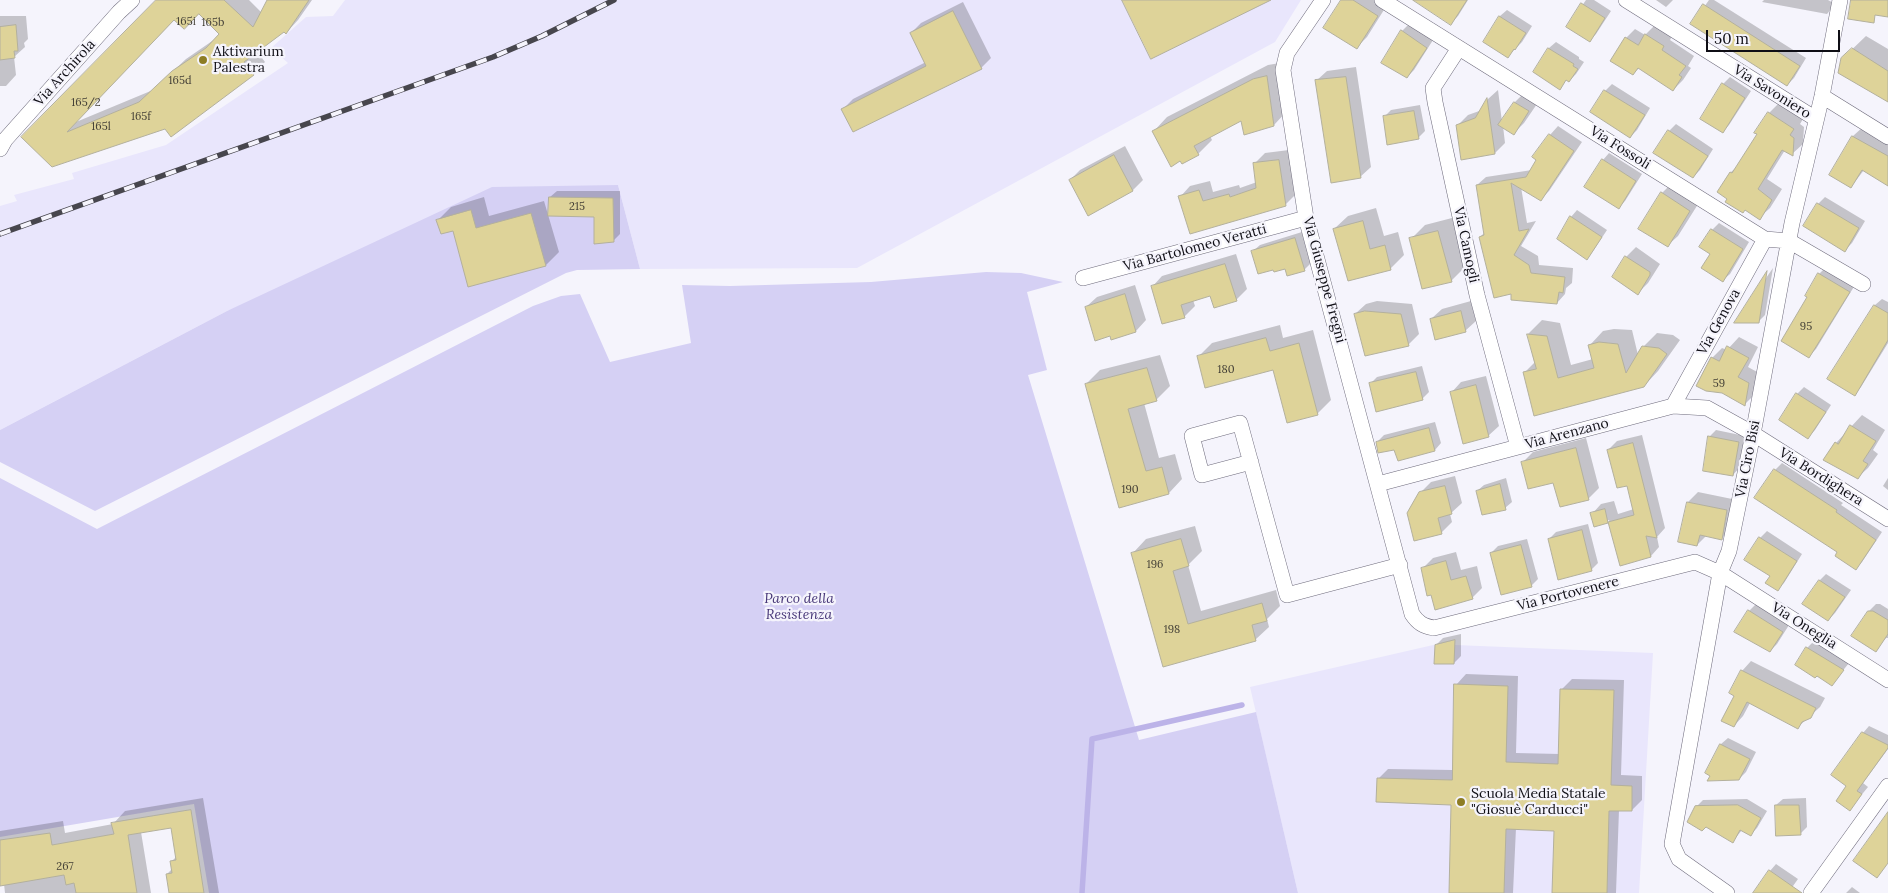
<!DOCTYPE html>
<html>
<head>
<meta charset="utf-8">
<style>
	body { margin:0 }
	#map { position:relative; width:1888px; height:893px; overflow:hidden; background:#f5f4fc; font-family:Lora,serif }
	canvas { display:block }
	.scale { position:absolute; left:1706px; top:30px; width:134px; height:22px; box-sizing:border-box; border:2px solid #0f0e15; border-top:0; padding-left:6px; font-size:15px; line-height:18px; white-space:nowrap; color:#0f0e15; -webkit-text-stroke:4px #f5f4fc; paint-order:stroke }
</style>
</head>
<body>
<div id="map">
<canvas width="1888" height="893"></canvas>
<div class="scale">50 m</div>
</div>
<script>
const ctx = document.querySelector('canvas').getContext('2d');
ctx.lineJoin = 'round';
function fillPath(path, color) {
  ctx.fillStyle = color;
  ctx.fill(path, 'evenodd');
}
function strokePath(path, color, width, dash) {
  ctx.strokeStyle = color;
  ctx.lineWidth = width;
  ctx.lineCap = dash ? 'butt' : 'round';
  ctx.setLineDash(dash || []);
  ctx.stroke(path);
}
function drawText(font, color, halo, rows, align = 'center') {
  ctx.font = font + ' Lora,serif';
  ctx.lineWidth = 4.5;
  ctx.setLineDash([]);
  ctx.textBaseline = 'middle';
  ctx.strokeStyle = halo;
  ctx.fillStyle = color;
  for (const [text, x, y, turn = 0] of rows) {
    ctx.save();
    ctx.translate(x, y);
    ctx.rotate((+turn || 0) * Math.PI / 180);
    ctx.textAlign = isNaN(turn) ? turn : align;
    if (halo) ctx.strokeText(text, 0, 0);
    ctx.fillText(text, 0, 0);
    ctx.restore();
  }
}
const built = new Path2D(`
	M345,0h956l-26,42 -418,226 -217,1 -22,-84 -391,126 -227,119v-224l17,-5 -3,-6 60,-16 -2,-6 94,-28 122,-82 -17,-15 35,-31 27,-1z
	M1455,640v5l198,8 -14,240h-341l-48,-206z`);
const green = new Path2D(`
	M618,185l22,84 -63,1 -11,3 -471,238 -95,-49v-32l227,-119 265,-124z
	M986,272l35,1 42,9 -36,10 20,78 -19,5 111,365 117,-28 42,181h-1089l-15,-89 -194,33v-359l97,51 436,-223 28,-10 19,-2 30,68 81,-19 -9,-58 48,1 141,-4z`);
const shadow = new Path2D(`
	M158,0h91l13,13 10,-13h40l-14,20 -12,13 -2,-2 -27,20 8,11 -12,12 -88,53 -142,10zM199,12l22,22 -3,3 -32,22 -33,31 -77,32 99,-103z
	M1342,0h37l8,5 -20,32 -10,10z
	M1423,0h45l-10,16 -7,7z
	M1586,0h8l17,11 -15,23 -6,6 -22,-14z
	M1656,0h17l-7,7z
	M1709,0h5l92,58 -12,20 -7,7 -95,-61z
	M1764,0h64l7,4 -8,10 -65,-12z
	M963,2l28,56 -10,10 -138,41 10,-10 73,-37 -15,-29 10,-10z
	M1507,10l25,16 -10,16 -15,15 -23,-15 16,-26z
	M0,16h26l2,23 -4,4 1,4 -11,10 2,18 -10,11h-6z
	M1409,24l24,16 -19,30 -7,7 -5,-46z
	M1655,25l17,11 -2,4 24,16 -6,10 3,2 -8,12 -10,10 -34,-22 -6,6 -7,-36 9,-9 10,6z
	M1866,36l22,13v52l-46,-42z
	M1556,42l23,15v2l5,3 -8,12 -7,7 -2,-2 -8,9 -25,-16 15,-24z
	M1280,63l7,48 -13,14 -32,-6 -32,17 2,4 -14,14 -44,-23 13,-14 101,-52z
	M1356,67l15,100 -11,10 -44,-96 11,-10z
	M1730,77l21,14 -22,34 -7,7 1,-48z
	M1612,84l38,24 -13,22 -7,7 -38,-25 13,-21z
	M1498,90l4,32 13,-20 10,-10 14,9 -15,22 -10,10 -11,-7 2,17 -10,10 -38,-27 11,-11 14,-5 6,-11z
	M1779,103l24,16 -3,5 4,3 -1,17 -11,10 -7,-4 -18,29 15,10 -12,19 -11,10 -40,-26 12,-20 8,-7 19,-31 11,-21z
	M1420,105l5,26 -7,7 -34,-21 7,-7z
	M1676,124l37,25 -13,21 -7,7 -24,-46z
	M1558,126l24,16 -33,49 -8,8 -20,-12 6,36 9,-2 -15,25 17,10 1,9 34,3 -1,15 -6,5 -1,6 -8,9 -45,-10 -32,-56 5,-5 -8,-47 9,-8 46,-7 18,-35z
	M1864,126l24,13v45l-24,-14 -13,17 -20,-13 22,-38z
	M1125,146l18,34 -10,10 -45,24 -18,-34 10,-10z
	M1289,150l7,44 -11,11 -94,27 -11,-35 10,-11 20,-5 3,11 26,-7 1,3 17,-6 -3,-18 11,-11z
	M1609,153l33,21 -17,27 -7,7 -15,-48z
	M1672,183l28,18 -22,35 -11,10 -5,-53z
	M557,191h63v43l-7,7 -18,-26 -45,-18z
	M484,197l5,19 55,-15 15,51 -13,13 -108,-45 13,-13z
	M1825,197l40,24 -13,22 -7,7 -27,-46z
	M1376,208l8,28 14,-4 6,23 -14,14 -56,-40 14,-13z
	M1577,210l30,20 -14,21 -6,7 -16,-41z
	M1452,218l13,49 -14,14 -40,-42 14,-14z
	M1719,223l30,19 -19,32 -7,6 -11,-26v-24z
	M1302,232l9,31 -7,7 -18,-2 -33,-17 7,-6z
	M1636,247l24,17 -12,19 -10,10 -12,-36z
	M1236,254l11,35 -11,11 -25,-5 -18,5 2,6 -11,11 -32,-30 10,-11z
	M1826,267l29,18 -39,64 -7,7 10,-82z
	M1773,268l-8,47 -7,7 -22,-1z
	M1135,285l11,35 -10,11 -50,-24 11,-10z
	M1882,299l6,3v41l-27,44 -6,7 -26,-15 46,-74z
	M1377,301l35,3 7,30 -11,11 -53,-31 11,-10z
	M1471,301l5,20 -11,10 -34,-12 11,-10z
	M1542,320l18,3 11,42 22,-6 -3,-14 13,-14 11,-2 18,1 6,25 5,-8 14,-14 16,2 7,5 -22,31 -14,15 -109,28 -11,-41 12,-12 -8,-27z
	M1280,325l3,13 30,-8 18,70 -14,14 -43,-46 -76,-11 14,-14z
	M1739,337l19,10 -10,20 11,6 -4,21 -10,10 -33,-46 10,-10 5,2z
	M1160,355l10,31 -14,14 -12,3 15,55 16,-4 7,25 -13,14 -49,13 -34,-122 14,-14z
	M1422,366l7,26 -7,7 -52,-15 7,-7z
	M1486,376l13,50 -11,10 -37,-43 10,-11z
	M1804,387l27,18 -16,25 -7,7 -27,-17 16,-26z
	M1862,415l23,15 -12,20 5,4 -10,14 -11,10 -21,-35z
	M1435,422l6,21 -6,7 -40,-1 -18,-7 7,-7z
	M1716,430l29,6 -6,32 -6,7 -24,-38z
	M1642,435l23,93 -8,9 2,10 -8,9 -30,8 -12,-44 -14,5 -3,-11 9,-10 13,-3 4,13 16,-5 -6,-25 -20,-34 9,-9z
	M1586,438l13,50 -11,11 -34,-18 -31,-19 10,-10z
	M1782,463l61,40 -2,2 41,27 -20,30 -6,6 -17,-16 -64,-82z
	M1455,476l7,27 -12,11 2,8 -11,11 -21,-40 11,-11z
	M1506,478l6,24 -7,6 -28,-17 7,-6z
	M1888,478v12l-5,-4z
	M1698,492l39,8 -5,28 -11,11 -14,-4 -10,10 -9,-43z
	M1588,524l10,39 -7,7 -42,-31 7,-7z
	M1195,526l7,25 -14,14 13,46 75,-21 4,16 -13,13 2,8 -14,13 -91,26 -31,-113 13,-14z
	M1767,531l35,23 -18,29 -7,6 -6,-13 -11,-38z
	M1527,539l11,40 -7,7 -40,-33 7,-7z
	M1456,552l5,18 16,-4 5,22 -10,10 -50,-29 11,-11z
	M1826,574l25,16 -16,23 -7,7 -8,-40z
	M1756,604l33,21 -12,19 -7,7 -21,-40z
	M1876,604h4l8,5v29h-2l-11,12 -6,-39z
	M1461,634v22l-7,7 -18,-18 7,-7z
	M1814,641l35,22 -17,21 -15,-9 -10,-27z
	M1751,661l74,37 -5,9 -22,20 -48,-24 -7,13 -9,10 1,-31 7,-24z
	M1466,674l52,2 -2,77 44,1 2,-65 10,-10 52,1 -3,95 21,1v24l-10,10h-13l-3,83h-63l2,-63 -39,-2 -3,65h-63l2,-90 -74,-24 10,-10 65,1 3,-85z
	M1869,726l19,9v14l-25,34 5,4 -18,22 13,-76z
	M1728,738l28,14 -10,20 -7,7 -27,-4 -6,-2 15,-29z
	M203,798l16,95h-49l-3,-19 5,-5 -1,-7 5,-5 -4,-30 -31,5 10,61h-146l-1,-9 -4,1v-54l63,-10 2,12 48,-9 12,-13z
	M1806,798l1,29 -7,7 -24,-29 7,-6z
	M1747,799l20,12 -10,17 -7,7 -8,-5 -9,11 -37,-34 7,-7z
	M1776,864l22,15 -10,14h-27l9,-22z
	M1852,887l8,6h-14z`);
const stream = new Path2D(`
	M1082,893l10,-154 150,-34`);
const building = new Path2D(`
	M156,0h68l29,27 14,-27h42l-23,34 -2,-2 -40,30 10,13 -83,62 -6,-8 -113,38 -31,-30zM199,14l20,20 -13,14 -34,23 -33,31 -72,30 107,-112 10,9z
	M1122,0h149l-120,59z
	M1341,0h12l25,16 -21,33 -34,-21z
	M1413,0h54l-16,25z
	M1851,0h37v17l-13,-2 -1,8 -26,-4z
	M1581,3l24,15 -15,24 -24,-15z
	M1703,4l97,62 -13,20 -97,-62z
	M953,11l29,58 -129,63 -12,-23 85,-43 -16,-33z
	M1499,16l27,17 -11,17 -1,-1 -6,9 -25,-16z
	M16,25l2,26h-4l1,7 -15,2v-33z
	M1401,30l26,18 -20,30 -26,-15z
	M1645,34l19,12 -2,4 24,16 -7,9 3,2 -9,14 -35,-23 -5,7 -23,-14 15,-24 13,8z
	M1548,48l26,16 -1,2 5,3 -9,13 -3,-2 -6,10 -27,-18z
	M1852,48l36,23v31l-50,-29 3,-15z
	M1267,76l7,50 -30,9 -3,-14 -47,25 5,9 -17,9 -2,-3 -9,6 -19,-36 101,-52z
	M1346,77l15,101 -30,5 -16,-103z
	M1722,83l23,15 -22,35 -23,-14z
	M1604,90l41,25 -15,23 -40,-26z
	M1487,98l8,56 -34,6 -5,-35 19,-7z
	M1514,102l15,9 -15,24 -16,-10z
	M1414,111l5,28 -32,6 -4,-29z
	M1768,112l26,17 -4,6 4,3 -1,18 -11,-6 -24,39 14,11 -12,20 -15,-10 -2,3 -18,-11 2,-3 -10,-7 13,-20 2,1 25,-39 -3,-1z
	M1668,130l40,26 -15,22 -40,-25z
	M1549,134l25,17 -33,50 -30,-18 8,48 10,-2 -15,26 15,10 2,8 34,4 -2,16 -4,-1 -2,12 -46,-4v-6l-17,4 -15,-61 5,-2 -8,-50 50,-8 10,-17 -4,-3z
	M1852,136l36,20v30l-26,-16 -11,18 -22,-13z
	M1114,155l19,36 -45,25 -19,-36z
	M1602,159l34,22 -17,28 -35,-22z
	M1279,160l7,46 -96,28 -12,-38 21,-6 4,11 26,-7 1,3 26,-9 -3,-25z
	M1661,192l29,19 -22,36 -30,-18z
	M549,197l64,1 1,44 -20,2v-27l-46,-1z
	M1817,203l42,25 -14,24 -42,-26z
	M471,210l5,18 55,-15 15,53 -78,21 -15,-56 -12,3 -5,-14z
	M1570,216l32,21 -15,23 -30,-21z
	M1363,221l7,28 15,-4 6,25 -43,11 -15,-52z
	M1711,229l32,20 -20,33 -22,-14 9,-14 -11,-7z
	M1438,231l14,51 -30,7 -13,-51z
	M1295,238l10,33 -18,5 -2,-7 -11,3 -1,-2 -15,4 -7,-23z
	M1625,256l25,16v3l-12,20 -26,-18z
	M1225,264l12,37 -23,7 -4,-12 -29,9 4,13 -23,6 -11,-38z
	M1767,271l-8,52h-25z
	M1818,273l32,19 -41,66 -28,-17 26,-44 -2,-1z
	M1125,294l11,38 -25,8 -1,-4 -15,5 -10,-34z
	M1874,305l14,8v27l-33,56 -28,-17z
	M1365,311l36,3 8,32 -44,10 -11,-42z
	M1461,311l5,21 -31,8 -5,-21z
	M1527,334l20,2 11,42 36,-10 -6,-23 11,-3 19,2 8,29 16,-27 17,2 8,6 -23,33 -110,29 -11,-44 13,-3z
	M1266,338l4,13 29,-8 19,72 -31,8 -14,-53 -68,18 -8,-32z
	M1727,346l22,12 -11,19 11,6 -4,23 -23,-13 -16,-2 -10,-5 15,-29 8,4z
	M1147,368l10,33 -29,8 18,62 16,-4 7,27 -50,14 -34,-124z
	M1416,372l7,28 -47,12 -7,-29z
	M1476,385l13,52 -26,7 -13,-52z
	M1796,393l30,19 -18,27 -29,-19z
	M1850,425l26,16 -13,20 5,3 -10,15 -35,-19 12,-18 3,2z
	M1429,428l6,23 -37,10 -4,-11 -16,3 -2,-11z
	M1708,436l31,6 -6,34 -30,-5z
	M1633,443l24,95 -11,-2 5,21 -31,9 -12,-44 26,-7 -7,-29 -10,2 -10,-38z
	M1576,448l13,52 -29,7 -7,-24 -25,6 -7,-27z
	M1774,469l63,41 -1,2 40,28 -20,30 -21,-14 2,-4 -83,-54z
	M1500,484l6,26 -24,5 -6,-24z
	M1445,486l7,28 -14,4 4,16 -28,7 -7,-28 12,-21z
	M1687,502l40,8 -5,30 -22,-5 -3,11 -19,-4z
	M1605,509l3,14 -14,4 -4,-14z
	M1582,530l10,41 -34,9 -10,-41z
	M1759,537l38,24 -19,30 -13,-8 5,-7 -26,-16z
	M1181,539l8,27 -16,5 15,53 74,-21 5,18 -15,4 4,16 -93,26 -32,-114z
	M1521,545l11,42 -31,8 -11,-42z
	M1446,561l5,19 15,-4 7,23 -38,11 -4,-15 -4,1 -6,-28z
	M1819,580l26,17 -17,24 -26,-17z
	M1748,610l35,22 -13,20 -36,-20z
	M1868,611h5l15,9v14l-12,18 -25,-16z
	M1455,640l-1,24h-20l1,-19z
	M1806,647l38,23 -12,16 -15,-10 -2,2 -20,-13z
	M1741,670l75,38 -5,10 -9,4 -4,7 -51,-27 -13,25 -13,-6 13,-25 -5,-3z
	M1454,684l54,2 -2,76 52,2 2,-75 54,1 -3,95 21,1v25h-23l-2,82h-55l2,-62 -48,-2 -2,64h-55l2,-88 -75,-3 1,-24 75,2z
	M1862,732l26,13v3l-31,43 5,3 -12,17 -14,-10 10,-15 -15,-11z
	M1720,744l30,15 -11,21 -32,1 3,-5 -5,-3z
	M1738,805l23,13 -10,18 -11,-6 -7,13 -27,-16 -4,4 -15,-9 8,-16z
	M1775,805h24l2,30 -25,1z
	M191,810l13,83h-35l-3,-19 6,-1 -2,-12 6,-1 -5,-32 -43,7 9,58h-61l-2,-10 -8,2 -2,-10 -64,11v-46l50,-7 2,12 62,-11 -3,-11z
	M1888,812v51l-11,15 -24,-17z
	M1769,870l33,23h-49z`);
const minor = new Path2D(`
	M1323,0l-36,53 -4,17 23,148 106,396c6,9 11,12 22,14l261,-66 25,11 168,107
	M1382,0l383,239 24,2 74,43
	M1626,0l190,119
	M1459,48l-26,40 2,14 42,193 41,152
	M1822,96l66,41
	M0,149l5,-9 114,-128 13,-12
	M1083,278l223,-60
	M1673,406l92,-167
	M1251,462l-49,13 -10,-39 48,-13 47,172 113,-30
	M1378,484l295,-78 34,2 45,25 136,86
	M1727,893l-48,-34 -7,-15 48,-271 9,-22 24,-117 39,-211 30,-127 18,-96
	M1811,893l77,-107`);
const rail = new Path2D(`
	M0,234l493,-177 49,-21 72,-36`);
const markers = [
	[203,60,5,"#8d7d24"],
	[1461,802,5,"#8d7d24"]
];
const numberNames = [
	["165i",186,22],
	["165b",213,23],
	["165d",180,81],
	["165/2",86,103],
	["165f",141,117],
	["165l",101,127],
	["215",577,207],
	["95",1806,327],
	["180",1226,370],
	["59",1719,384],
	["190",1130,490],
	["196",1155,565],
	["198",1172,630],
	["267",65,867]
];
const poiNames = [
	["Aktivarium",213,52],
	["Palestra",213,68],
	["Scuola Media Statale",1471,794],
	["\"Giosuè Carducci\"",1471,810]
];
const streetNames = [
	["Via Archirola",65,73,-48],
	["Via Savoniero",1772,92,32],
	["Via Fossoli",1620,148,32],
	["Via Camogli",1466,245,78],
	["Via Bartolomeo Veratti",1195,248,-15],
	["Via Giuseppe Fregni",1324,280,75],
	["Via Genova",1719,322,-61],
	["Via Arenzano",1567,434,-15],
	["Via Ciro Bisi",1748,459,-79],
	["Via Bordighera",1821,477,32],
	["Via Portovenere",1568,594,-14],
	["Via Oneglia",1804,626,32]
];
const parkNames = [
	["Parco della",799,599],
	["Resistenza",799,615]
];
fillPath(built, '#e9e6fc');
fillPath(green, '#d5d0f4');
fillPath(shadow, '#0003');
strokePath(stream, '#bcb3e8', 5.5);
fillPath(building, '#ded399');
strokePath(building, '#b3b09d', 1);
strokePath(minor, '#6f6c7d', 16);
strokePath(minor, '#fff', 15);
strokePath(rail, '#47464d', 5.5);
strokePath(rail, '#f5f4fc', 4, [11]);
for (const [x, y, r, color] of markers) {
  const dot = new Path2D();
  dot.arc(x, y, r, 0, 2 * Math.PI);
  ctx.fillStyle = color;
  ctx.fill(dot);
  strokePath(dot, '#f5f4fc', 2);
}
drawText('11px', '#433f36', null, numberNames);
drawText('14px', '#0f0e15', '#f5f4fc', poiNames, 'left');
drawText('14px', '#0f0e15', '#f5f4fc', streetNames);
drawText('italic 14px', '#483879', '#f5f4fc', parkNames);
</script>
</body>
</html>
